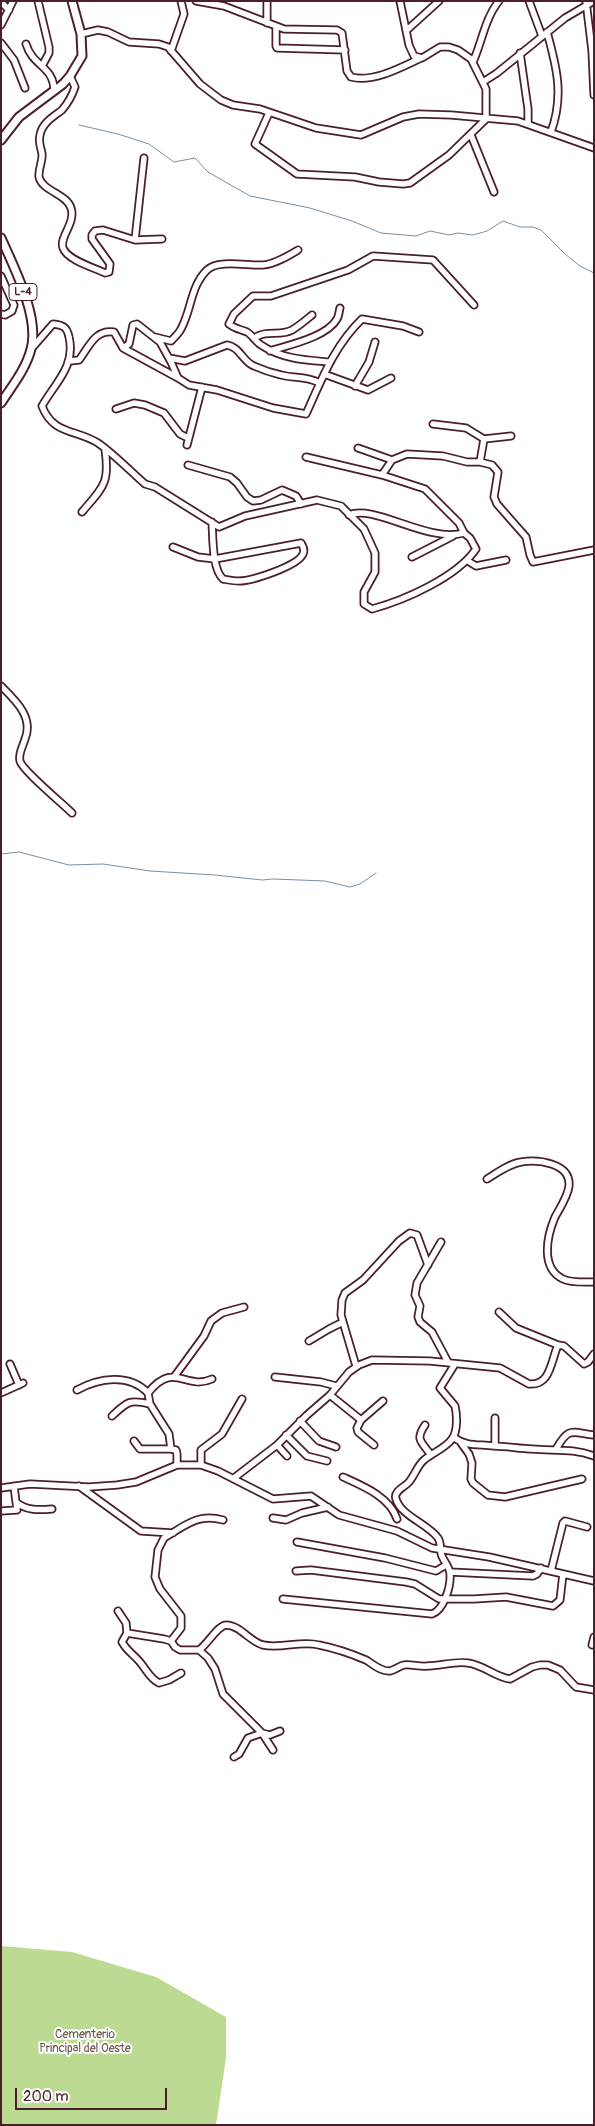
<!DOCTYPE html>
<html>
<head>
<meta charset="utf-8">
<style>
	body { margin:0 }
	#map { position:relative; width:595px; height:2126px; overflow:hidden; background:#fff; font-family:Pangolin,sans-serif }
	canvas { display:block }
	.frame { position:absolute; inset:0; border:2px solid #4a1f2b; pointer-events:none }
	.scale { position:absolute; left:15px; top:2088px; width:152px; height:22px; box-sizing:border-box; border:2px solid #4a1f2b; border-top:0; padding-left:6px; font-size:15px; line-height:18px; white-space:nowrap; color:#4a1f2b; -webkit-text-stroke:4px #fff; paint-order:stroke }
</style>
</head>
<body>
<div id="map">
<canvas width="595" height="2126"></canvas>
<div class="frame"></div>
<div class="scale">200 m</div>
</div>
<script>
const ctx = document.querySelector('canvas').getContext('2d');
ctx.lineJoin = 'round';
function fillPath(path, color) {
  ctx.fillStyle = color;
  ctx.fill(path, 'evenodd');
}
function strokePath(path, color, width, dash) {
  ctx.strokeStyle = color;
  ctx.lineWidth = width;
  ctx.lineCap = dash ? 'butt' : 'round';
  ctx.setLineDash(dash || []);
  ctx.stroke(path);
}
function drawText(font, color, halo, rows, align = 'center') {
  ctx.font = font + ' Pangolin,sans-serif';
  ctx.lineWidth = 4;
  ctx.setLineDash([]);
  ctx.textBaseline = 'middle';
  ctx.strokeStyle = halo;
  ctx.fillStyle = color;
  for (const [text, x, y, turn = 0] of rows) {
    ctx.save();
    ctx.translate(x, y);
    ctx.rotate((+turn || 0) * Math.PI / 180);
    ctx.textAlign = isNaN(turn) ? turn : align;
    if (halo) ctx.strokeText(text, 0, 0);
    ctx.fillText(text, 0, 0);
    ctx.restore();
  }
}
const green = new Path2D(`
	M1,1946l71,6 84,25 70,40v41l-10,67h-215z`);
const stream = new Path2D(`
	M79,125l39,9 31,10 25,18 21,-4 13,14 42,24 60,12 42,13 29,12 35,3 14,-5 19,4 9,-2 15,2 14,-4 16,-10 17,6h13l8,3 24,24 15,12 14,7
	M1,854l18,-2 50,13 34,-1 47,7 65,4 47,5 11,-1 52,2 25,6 10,-3 16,-11`);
const minor = new Path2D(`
	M38,1l11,46v6l-7,13
	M196,1l28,5 60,23 53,1 5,3 5,38 4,6c22,6 51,-10 70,-19
	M529,1l13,35
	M586,1l6,50 2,44
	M1,2l8,8
	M267,23v-22
	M1,25l12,-24
	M276,26v20l1,2 68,2
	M407,30l32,-29
	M547,32c10,36 17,64 4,100
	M81,34l17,-4 10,2 21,10 30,2 9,3 32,37 21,16 12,5 27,4 56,19 45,7 42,-18 16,-3 32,1 67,6 76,27
	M1,43l13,17 11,28
	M26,44c7,23 28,22 28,47
	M171,51l13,-37 -3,-13
	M520,53l8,56v15
	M473,62c9,-20 12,-44 26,-61
	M70,76l5,11c-3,9 -7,16 -13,23 -9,7 -20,13 -22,25 -2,8 1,12 2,19 1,7 -4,15 -3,23 3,14 28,17 32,31 5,15 -12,29 -8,40 4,12 32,20 42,25l4,-1 1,-8 -18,-25v-4l3,-4 8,-1 32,10 27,-1
	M483,82l14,-9 68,-55 29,-17
	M269,113l-14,31 42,30 58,3 24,5 24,2 7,-1 39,-28 37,-36v-30l-15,-30 -13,-9 -9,-3h-9l-18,11 -8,-2 -5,-11 -9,-44
	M471,135l23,57
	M135,240l9,-82
	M1,276l13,29 -2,6 -7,4 -4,-1
	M155,337l16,4c4,-4 8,-8 10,-12 11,-20 9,-42 26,-59 11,-11 41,-4 56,-5 12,-1 25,-9 35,-15
	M254,338c14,-9 25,-1 38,-8 7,-4 14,-10 20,-15
	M32,348l21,-24c10,1 14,3 16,13 7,29 -14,46 -27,69 11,29 34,23 56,37 16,11 32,28 47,41l10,3 64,40 26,-11 72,-16 24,6 23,23 11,24v19l-11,20v12l8,5c33,-9 85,-32 104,-60l-6,-11 -6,-5c-37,10 -89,-29 -115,-18
	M123,348l55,30
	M270,351c19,-6 57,-14 67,-32 2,-3 2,-8 3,-11
	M169,358l16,3 42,-16c13,2 16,17 27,21 9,4 18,7 27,9 16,4 22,0 39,8
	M70,361l9,-1c10,-13 16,-31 35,-28l9,16 6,-4 4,-19 4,-1 23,18 11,20 7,16 11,7 28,5 56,18 33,6c16,-35 28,-68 56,-95l41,7 16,6
	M329,362c-24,-2 -47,-3 -68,-17 -5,-3 -9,-10 -14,-13 -7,-3 -12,-3 -18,-8l5,-10 19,-18h18l77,-26 25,-14 60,4 41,45
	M324,374l44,16 23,-12
	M355,386l14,-24 6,-20
	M116,409l18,-6 11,2 19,8 16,21 8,4
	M433,424l33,4 18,11 27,-3
	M187,445l15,-58
	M358,448l34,12
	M306,457l76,18
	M480,462l4,-23
	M188,465l42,12 7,6 10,14 6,4 8,-1 21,-10 14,6 5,8
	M82,512c21,-25 28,-28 23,-63
	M464,533l-5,-10 -34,-34 -43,-14 10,-15 15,-6 36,2 24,6h13l12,3 6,7 -4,25 3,7 29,33 4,18 3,7 61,-12
	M173,547l25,10 17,2 86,-16c2,3 4,7 2,11 -5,12 -51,27 -64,27 -5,0 -10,-1 -16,-2 -11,-10 -10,-42 -11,-57
	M412,557l41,-21
	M468,561l8,5 30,-6
	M1,686c14,14 33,31 24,53 -2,7 -7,15 -5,22 2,9 43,43 52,52
	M487,1179c11,-7 22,-15 34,-17 17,-3 50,1 48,24 -1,10 -9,22 -14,31 -8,19 -15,51 8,62 8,4 22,3 31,3
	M441,1242l-24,41 -2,12 5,11 -2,11 2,5 12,10 16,30
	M499,1312l17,16 42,17
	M309,1341l20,-12 14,-7
	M10,1364l9,21
	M356,1366l-15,-51 1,-15 3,-7 18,-13 36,-39 11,-8 7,2 11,30
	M174,1377l30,-41 7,-15 11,-8 22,-6
	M275,1377l46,5 15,4
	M77,1390c22,-12 52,-17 71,3
	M1,1393l22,-10
	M330,1395l31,25
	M112,1416c15,-14 17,-17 38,-12
	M300,1421l19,20 17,6
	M425,1425c-10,15 -4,16 6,30
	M286,1435l21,21 20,5
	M453,1437c14,10 25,7 41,9 13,0 26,3 38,3 22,2 41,-1 62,7
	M134,1441l6,8h31
	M461,1443l8,11 3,9 -1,16 2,4 15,12 17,2 77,-18
	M277,1445l10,11
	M374,1445l-16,-13 -1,-4 4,-8 22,-19
	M495,1446v-28
	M556,1449c13,-22 14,-17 38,-14
	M177,1465v-11l-1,-4 -5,-1 -2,-15 -19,-30 -2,-11c26,-33 37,-2 64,-14
	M201,1465v-15l21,-16 20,-35
	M343,1477c20,9 47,20 54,42
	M234,1478l43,-33 30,-30 23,-20 19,-23 10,-7 13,-5 58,1 70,7 29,16c22,2 22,-24 29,-39l6,1 20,18 4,-2 6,-8
	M14,1486l2,16c10,9 24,8 36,7
	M79,1486l62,45 32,2
	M1,1488l29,-4 59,3 28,-2 19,-3 41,-17h24l17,6 55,28 38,-3 28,19 58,16 35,17 57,9 105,24
	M1,1511l16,-1 -1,-8
	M273,1518l13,2 16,-7 26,-6
	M297,1542l88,16 51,13 10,-6
	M296,1571l15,-1 95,12 9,2 24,15h35l32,-2 47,9 7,-6 3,-26
	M551,1571l12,-48 2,-2 22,6
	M450,1572l83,4 4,-2 4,-6
	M283,1599l149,15c12,-4 19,-28 18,-40 0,-8 -8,-14 -9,-21 -1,-5 0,-11 -3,-15 -10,-14 -37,-22 -42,-39 -3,-8 9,-12 13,-17 6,-7 8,-16 15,-22 8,-7 22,-12 28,-21 6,-8 5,-24 3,-33l-15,-18 15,-24
	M118,1611l8,12 1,10 37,6 7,2 4,6 5,3h19c9,-6 18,-24 27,-25 14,0 24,17 37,20 19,4 38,-5 56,0 15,3 33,9 47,15 7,4 15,12 24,11 5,-1 9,-5 14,-6 7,-1 16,2 23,1 14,0 27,-5 41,-3 16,2 27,14 42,16l22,-12 8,-2h8l12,5 16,17 18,3
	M127,1633l-5,9c5,9 11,12 17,19 8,9 10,17 20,22l10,-3 12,-7
	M171,1641l10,-13v-12l-21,-27 -5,-12 3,-27 6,-12c21,-12 33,-25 59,-18
	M592,1645l2,-8
	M199,1650l9,8 7,11 8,25 39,39 11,17
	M234,1757l5,-3 9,-16 14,-5 8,2 10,-4`);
const major = new Path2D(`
	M1,140l18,-23 44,-33 7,-8 12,-20 -1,-22 -9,-33
	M1,238c13,29 39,80 30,111 -5,20 -19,37 -30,54`);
const shields = [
	[23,292,28]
];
const shieldNames = [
	["L-4",23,292]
];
const parkNames = [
	["Cementerio",85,2035],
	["Principal del Oeste",85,2049]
];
fillPath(green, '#bcda92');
strokePath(stream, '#768fa5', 1);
strokePath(minor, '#4a1f2b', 9);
strokePath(major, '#4a1f2b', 11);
strokePath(minor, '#fff', 5.5);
strokePath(major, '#fff', 7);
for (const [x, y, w] of shields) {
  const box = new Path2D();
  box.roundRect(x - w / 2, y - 8.5, w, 17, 4);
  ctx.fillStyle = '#fff';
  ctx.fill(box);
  strokePath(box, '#4a1f2b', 1);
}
drawText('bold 11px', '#4a1f2b', null, shieldNames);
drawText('12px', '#6c574a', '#fff', parkNames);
</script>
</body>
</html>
